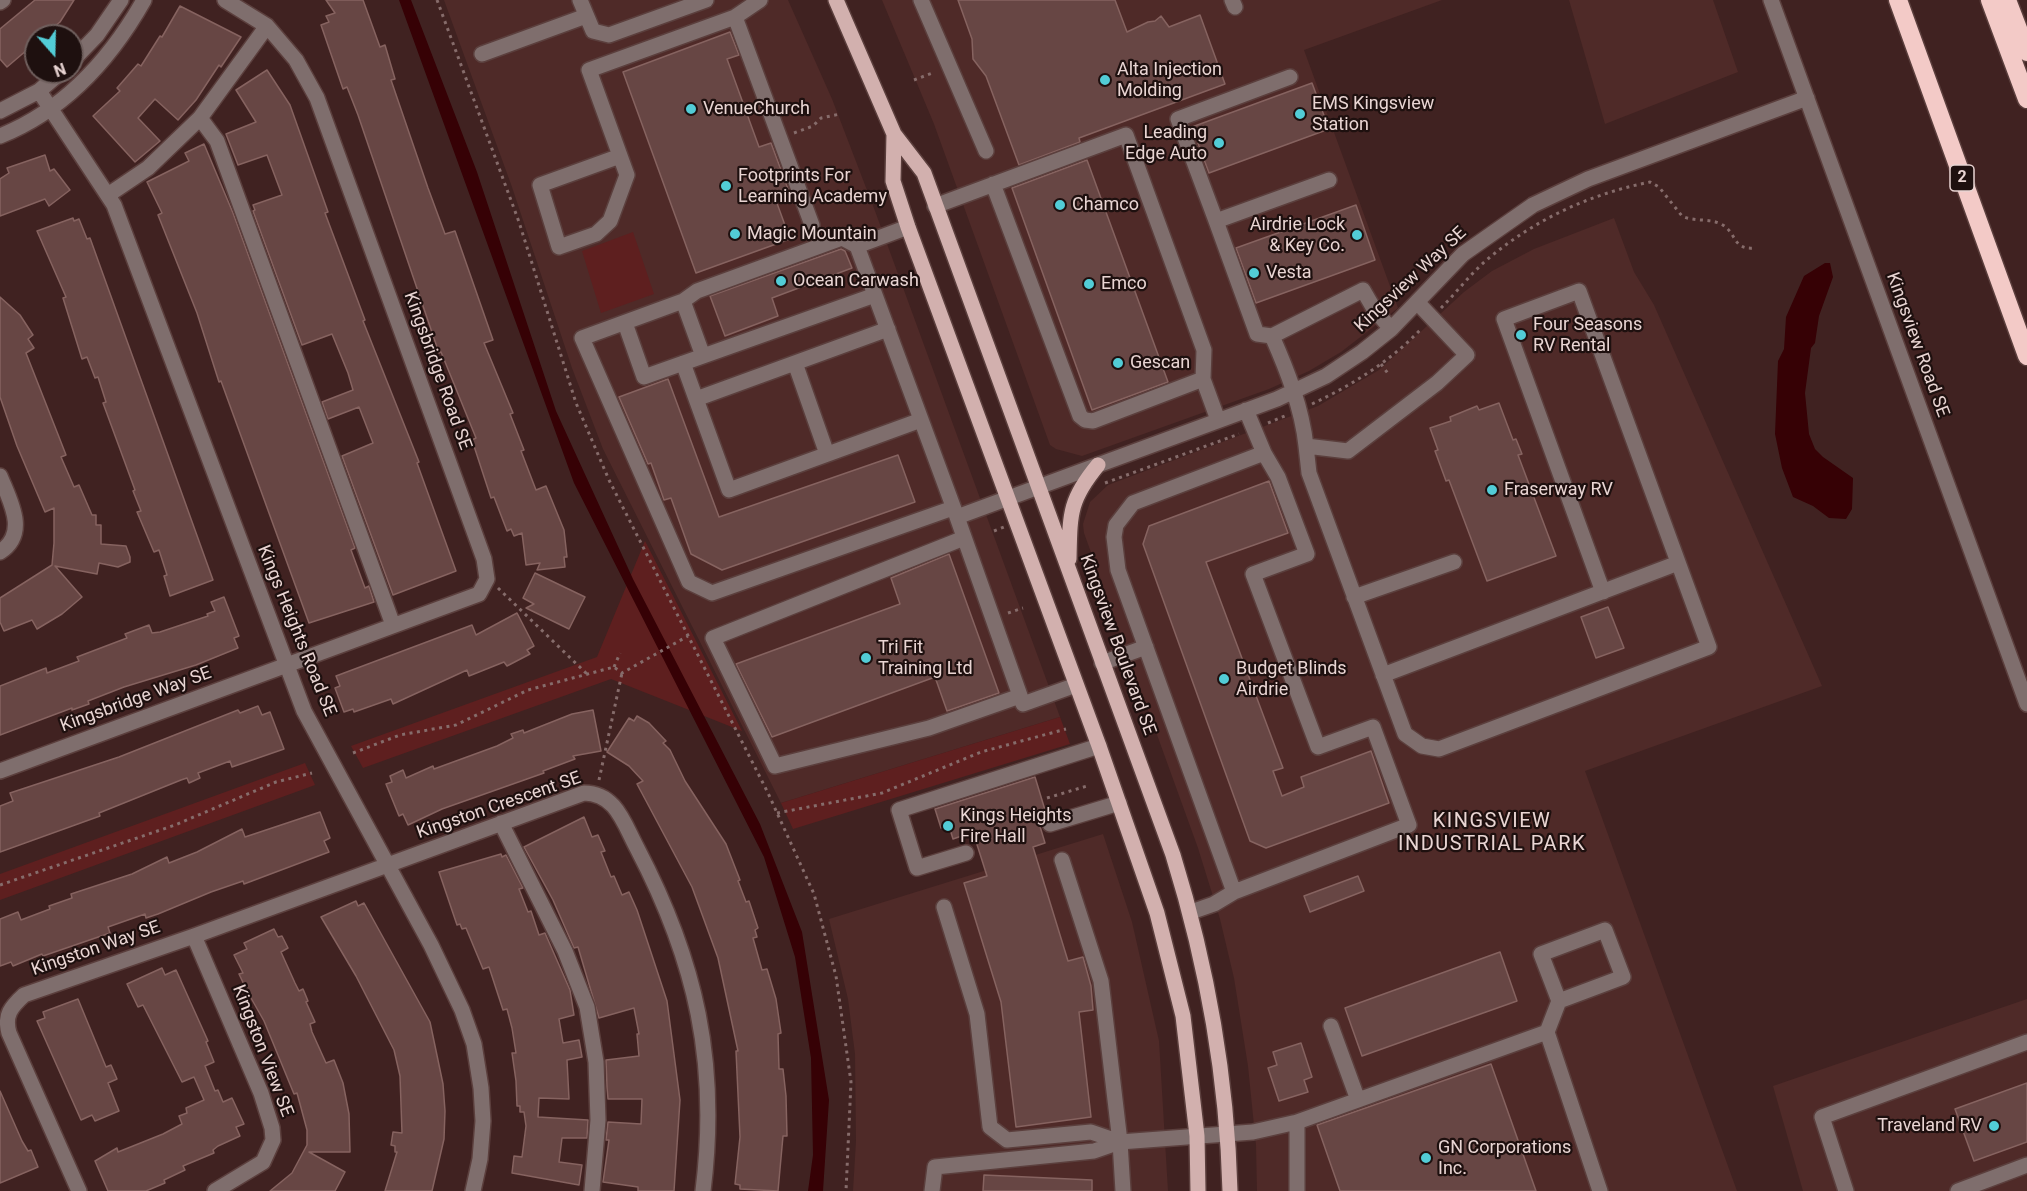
<!DOCTYPE html>
<html>
<head>
<meta charset="utf-8">
<style>
	body { margin:0 }
	#map { position:relative; width:2027px; height:1191px; overflow:hidden; background:#402221; font-family:Roboto,sans-serif }
	canvas { display:block }
	.north { position:absolute; left:24px; top:24px; width:60px; height:60px; box-sizing:border-box; background:#1e100f; border:2px solid #6f5f5d; border-radius:50%; rotate:160deg; font-size:16px; font-weight:700; line-height:24px; text-align:center; color:#e9d5d3 }
	.north::after { content:''; display:block; margin:auto; width:21px; height:27px; background:#52ccd6; clip-path:polygon(50% 0,100% 100%,50% 72%,0 100%) }
</style>
</head>
<body>
<div id="map">
<canvas width="2027" height="1191"></canvas>
<div class="north">N</div>
</div>
<script>
const ctx = document.querySelector('canvas').getContext('2d');
ctx.lineJoin = 'round';
function fillPath(path, color) {
  ctx.fillStyle = color;
  ctx.fill(path, 'evenodd');
}
function strokePath(path, color, width, dash) {
  ctx.strokeStyle = color;
  ctx.lineWidth = width;
  ctx.lineCap = dash ? 'butt' : 'round';
  ctx.setLineDash(dash || []);
  ctx.stroke(path);
}
function drawText(font, color, halo, rows, align = 'center') {
  ctx.font = font + ' Roboto,sans-serif';
  ctx.lineWidth = 4.5;
  ctx.setLineDash([]);
  ctx.textBaseline = 'middle';
  ctx.strokeStyle = halo;
  ctx.fillStyle = color;
  for (const [text, x, y, turn = 0] of rows) {
    ctx.save();
    ctx.translate(x, y);
    ctx.rotate((+turn || 0) * Math.PI / 180);
    ctx.textAlign = isNaN(turn) ? turn : align;
    if (halo) ctx.strokeText(text, 0, 0);
    ctx.fillText(text, 0, 0);
    ctx.restore();
  }
}
const built = new Path2D(`
	M444,0h344l44,99 43,112 185,506 -279,86 -178,-354 -31,-81 -60,-181z
	M882,0h560l-138,50 94,258 -57,44 -32,19 -40,18 -187,67 -26,-7 -6,-4 -116,-321z
	M1569,0h144l25,72 -133,52z
	M1614,218l20,54 20,33 168,381 -237,85 152,420h-480l-1,-46 -8,-79 -14,-88 -14,-59 -22,-71 -114,-315 -1,-9 7,-22 18,-17 210,-79 61,-36 85,-78 28,-21 42,-22z
	M1103,834l29,88 27,119 9,150h-315l3,-50 -1,-87 -7,-55 -19,-80z
	M2027,999v192h-224l-30,-105z`);
const green = new Path2D(`
	M633,232l21,62 -53,19 -19,-62z
	M645,541l97,190 -131,-52 -248,89 -12,-22 246,-89z
	M1060,717l10,27 -277,85 -12,-26z
	M305,763l10,22 -315,115v-26z`);
const water = new Path2D(`
	M399,0h12l66,172 79,239 77,168 127,245 42,108 27,168 -6,91h-15l5,-36 -2,-97 -16,-101 -31,-100 -190,-374z
	M1825,263h5l3,14 -14,39 -4,27 -4,5 -6,45 4,41 6,15 8,8 30,21 -1,31 -6,10 -17,-1 -16,-12 -20,-9 -11,-29 -7,-34 3,-73 6,-12 2,-32 18,-41z`);
const building = new Path2D(`
	M35,0h39l-14,22 -17,14h-7l-2,8 -27,23 -7,-8v-30z
	M326,0h37l17,47 5,-2 10,34 -4,1 37,108 17,46 10,-3 38,109 -9,3 29,70 -3,1 14,36 -3,1 15,39 10,-4 18,44 3,27h-3l1,10 -28,3 3,-7 -14,2 -4,-32 -8,3 -3,-7 -4,2 -13,-34 -3,1 -19,-58 4,-2 -35,-86 -2,1 -81,-238 -11,-28 -4,2 -22,-64 8,-3 -3,-6 9,-3z
	M958,0h157l12,32 21,-10 7,-1 6,-5 8,11 31,-12 25,69 -146,54 1,4 -61,23 -33,-89 -13,-17 -1,-20z
	M180,6l61,31 -20,30 -2,-2 -23,35 -18,20 -23,-21 -17,19 22,23 -25,21 -42,-46 27,-25 -3,-3 21,-24 3,2 19,-30 2,1z
	M730,32l9,23 -12,4 32,88 12,-4 17,46 -14,6 16,44 -94,34 -73,-201z
	M267,70l23,35 38,107 -3,1 40,107 -2,1 56,141 -2,1 39,108 -63,24 -51,-139 31,-13 -14,-36 -31,12 -6,-17 31,-12 -5,-17 -16,-39 -30,11 -49,-134 2,-1 -2,-5 29,-10 -15,-40 -29,10 -12,-31 30,-12 -20,-32z
	M1312,83l17,46 -120,44 -17,-46z
	M204,144l29,69 122,335 -4,2 14,38 4,-2 5,16 -65,21 -88,-242 -2,1 -22,-69 -39,-98 4,-2 -15,-31 42,-21 -4,-8z
	M45,155l5,16 4,-2 16,21 -21,16 -4,-7 -45,17v-37l9,-6 -2,-5z
	M1087,160l81,222 -76,28 -80,-222z
	M1356,205l19,55 -119,43 -20,-55z
	M73,218l1,3 5,-2 8,20 3,-1 123,342 -43,16 -6,-20 3,-1 -8,-25 -5,2 -17,-40 4,-1 -8,-20 2,-1 -32,-87 3,-1 -8,-25 -3,1 -8,-21 -5,2 -19,-61 3,-1 -29,-66z
	M841,249l4,2 7,17 -80,30 6,18 -53,20 -15,-40z
	M0,297l20,18 13,20 -5,4 6,9 -8,5 33,84 7,18 -5,2 13,30 5,-2 13,30h4v10h5v19l25,2 4,11v5l-12,5 -19,-4 -2,11 -42,-8 27,31 -20,17 -25,15 -5,-9 -28,11 -4,-9v-24l52,-33 2,-22v-35l-9,4 -28,-66 -17,-49z
	M668,379l51,138 179,-62 17,47 -193,68 -31,-16 -20,-56 -7,2 -13,-37 -3,1 -29,-67z
	M1499,403l14,37 3,-1 6,15 -4,1 38,101 -69,25 -38,-101 -3,1 -11,-30 3,-1 -8,-22 21,-7 -1,-4 27,-11 2,4z
	M1269,481l19,52 -82,29 77,206 -10,3 9,25 22,-9 -3,-10 70,-26 18,52 -123,45 -16,-7 -107,-297 6,-18z
	M949,554l50,139 -52,18 -12,-34 -163,60 -36,-73 164,-60 -9,-26z
	M535,573l50,24 -16,32 -43,-21 8,-4 -11,-6z
	M224,597l15,39 -5,2 4,10 -42,17 -72,22 -36,14 1,3 -17,6v-2l-72,27v-49l46,-18 1,5 32,-12 -2,-4 50,-19 -2,-4 24,-9 3,8 8,-1 48,-16 -1,-2 8,-3 -4,-9z
	M1608,607l16,41 -28,10 -15,-41z
	M517,613l17,33 -7,4 3,4 -23,12 -3,-4 -35,14 -2,-6 -74,34 -2,-5 -37,13 -1,-3 -9,3 -9,-24 5,-2 -4,-10 136,-51 4,10z
	M258,706l4,9 8,-3 14,37 -52,18 -2,-6 -32,12 2,5 -11,5 -2,-5 -6,2 -82,33 1,3 -100,36v-46l13,-5 -3,-8 109,-36 119,-47 2,3z
	M593,710l8,41 -28,5 2,3 -32,12 1,2 -102,36 -34,16 -5,-11 -4,2 -13,-32 6,-2 -2,-6 13,-6 3,8 27,-12 1,3 63,-23 16,-8 -2,-4 12,-4 1,3 48,-19z
	M637,716l12,7 17,18 -3,2 7,7 15,31 41,63 14,36 -2,1 8,21 3,-1 9,27 -3,2 2,7 -4,1 9,32 5,-1 9,30 5,34 -3,1 1,35h4l3,27 1,40h-4l-5,55 -38,-2v-4l-5,-1 5,-47 -4,-86h2l-20,-93 -26,-71 -55,-103 6,-3 -14,-15 -22,-14 22,-34 5,3z
	M1035,777l10,33 -9,3 9,30 -12,4 35,114 15,-4 8,29 2,24 -14,2 12,105 -75,10 -15,-125 -37,-119 23,-7 -14,-44 -20,7 -4,-13 -8,2 -6,-19z
	M320,812l10,26 -6,3 5,11 -85,32 -1,-3 -32,11 -53,22 -12,4 -1,-4 -37,13 2,6 -67,23 -1,-2 -29,12 -2,-4 -11,4v-47l18,-7 3,8 29,-11 -1,-3 23,-8 -1,-4 61,-20 35,-17 2,6 28,-11 45,-23 3,8z
	M584,817l8,20 6,-2 7,16 -4,1 10,25 3,-1 8,19 7,-3 8,18 30,91 13,99 -6,91h-36v-4l-35,-5 6,-42h-3l2,-18 33,2 1,-25h-34l-1,-12 -1,-27 33,-4 -2,-22h2l-5,-26 -35,10 -21,-71 -4,1 -21,-48 -29,-53z
	M501,854l1,3 4,-2 17,33 -4,1 9,23 3,-1 8,24 6,-2 25,57 4,25 -15,4 4,24 16,-3 3,17 -15,3 2,39 -30,-1 -1,19 50,3 -1,18h-25l-3,24 23,3 -3,20 -67,-12 2,-17 8,1 4,-31 -2,-14h-4v-6h-3l-1,-25 -4,-28h4l-4,-25 -5,-19 -4,1 -14,-43 -6,2 -17,-41 -4,1 -2,-5 -3,1 -18,-53z
	M1358,876l6,15 -54,21 -6,-16z
	M356,901l2,5 6,-3 66,119 13,62 2,27 -1,28 -12,52h-47l12,-39h-2v-6l-4,-1 2,-13 9,1 -2,-57 -6,-26 -38,-74 -35,-59z
	M274,929l4,8 4,-1 6,12 -7,4 14,31 4,8 4,-2 5,12 -2,1 9,20 -5,2 2,8 14,31 8,-3 9,23 6,31 1,38h-41l36,20 -10,19h-65l22,-18 15,-28v-15l-10,-37 -3,1 -30,-73 -17,-30 -8,-17 4,-1 -9,-18 13,-6 -3,-6z
	M1500,952l17,49 -155,55 -17,-48z
	M162,968l3,7 11,-5 32,71 -2,1 8,20 -9,4 10,25 3,-1 5,12 9,-4 12,26 -8,3 4,9 -22,10 -5,4 1,3 -31,13 2,4 -21,10 1,3 -19,8h-38l-13,-30 22,-13 1,4 45,-18 19,-10 -3,-8 8,-3 -1,-5 18,-8 -10,-23 -12,5 -39,-77 -5,2 -11,-23z
	M78,999l28,68 5,-2 6,14 -9,4 11,28 -24,10 -3,-6 -11,5 -44,-99 8,-3 -2,-6z
	M1301,1043l11,34 -8,3 4,12 -29,9 -11,-33 9,-3 -4,-13z
	M1491,1064l45,127h-196l-23,-66z
	M2027,1083v59l-53,19 -19,-52z
	M0,1091l22,50 6,10 3,-1 7,17 -38,16z
	M984,1175l108,5v11h-109z`);
const path = new Path2D(`
	M437,0l82,222 57,181 33,77 159,313 46,101 22,82 15,106 -5,109
	M914,80l21,-8
	M794,133l19,-7 8,-8 19,-4
	M1441,308c16,-16 30,-35 48,-50 47,-39 101,-64 161,-76l9,5 23,29c12,6 27,2 39,8 16,8 11,26 33,24
	M1381,364l8,11
	M1312,404c40,-19 79,-43 110,-76
	M1268,423l19,-8
	M1105,483l134,-49
	M994,531l10,-4
	M498,588l90,87
	M1008,613l15,-5
	M614,667l6,-14
	M353,753l47,-18 56,-10 72,-35 86,-23 8,6 66,-37
	M599,780l23,-107
	M1047,798l40,-12
	M777,813l105,-20 99,-41 85,-23
	M0,885l175,-60 101,-43 36,-9`);
const minor = new Path2D(`
	M580,0l13,31 16,4 97,-35
	M760,0l-25,17 77,208
	M921,0l65,151
	M1232,0l3,7
	M1771,0l256,704
	M0,2l3,-2
	M267,26l-67,92 17,23 176,484
	M482,54l104,-38
	M72,61l25,-26 24,-35
	M39,91l75,114 190,506 127,234 31,65 12,34 7,44 2,33 -3,38 -7,32
	M0,111l39,-20 22,-19
	M0,136c65,-26 110,-76 144,-136
	M620,156l-80,29 19,62 37,-13 14,-13 17,-46 -38,-105 146,-53
	M993,184l87,232 5,4 8,1 110,-42
	M108,195l40,-27 52,-50
	M935,206l191,-71 78,215 -1,29 15,41
	M1216,221l-38,-102 112,-42
	M908,227l-51,19 100,271
	M683,301l14,-10 145,-53 15,8
	M625,323l19,54 231,-82
	M1391,329l-17,-20 -11,-19 -91,46c15,34 30,72 34,110l42,5 89,-68 30,-28 -50,-53
	M1272,336l-15,-2 -41,-113 113,-41
	M703,356l-20,-55 -101,37 107,244 23,11 241,-85
	M683,363l46,127 192,-70
	M795,363l32,91
	M696,399l192,-70
	M1306,446l3,27 96,261 17,12 17,3 270,-102 -130,-356 -75,28 99,273
	M0,476c10,25 29,57 0,76
	M964,538l-251,100 62,128 154,-38 91,-32
	M1354,597l100,-35
	M1102,663l44,-16
	M1383,675l295,-112
	M1076,685l-53,19 -66,-187 320,-118 49,-23 36,-24 29,-23 72,-75 70,-49 55,-26 219,-81
	M0,771l479,-177 8,-15 -3,-20 -167,-461 -21,-38 -29,-34 -42,-26
	M501,823l64,128 22,56 9,55 2,58 -6,71
	M1050,824l69,-21
	M966,853l-49,15 -18,-58 200,-64
	M1234,892l-116,-322 -4,-33 2,-12 17,-22 131,-50 -18,-43
	M944,907l33,107 13,113 17,13 84,-8 29,10
	M1191,912l23,-8 20,-12 175,-67 -36,-98 -55,20 -65,-173 54,-20 -29,-77 -14,-24
	M1605,930l18,47 -64,24 -18,-47z
	M194,936l67,157 11,35 1,12 -10,22 -48,29
	M1331,1026l27,74
	M1547,1032l12,-31
	M1297,1122v69
	M79,1191l-70,-158c-5,-18 2,-26 15,-38l170,-59 390,-143c32,0 40,31 53,55 59,113 82,215 66,343
	M932,1191l3,-24 159,-16 26,-9 -19,-161 -39,-121
	M1123,1191l-3,-49 133,-10 44,-10 250,-90 53,159
	M1846,1191l-24,-74 205,-75
	M1958,1191l69,-26`);
const major = new Path2D(`
	M836,0l58,134 30,39 249,682c34,110 54,221 57,336
	M894,134l-1,47 15,46 191,519 58,167 26,103 14,120 1,55
	M1069,559c1,-45 0,-59 29,-94`);
const highway = new Path2D(`
	M1898,0l129,356
	M1990,0l37,99
	M2007,0l20,52`);
const markers = [
	[1105,80,6,"#52ccd6"],
	[691,109,6,"#52ccd6"],
	[1300,114,6,"#52ccd6"],
	[1219,143,6,"#52ccd6"],
	[726,186,6,"#52ccd6"],
	[1060,205,6,"#52ccd6"],
	[735,234,6,"#52ccd6"],
	[1357,235,6,"#52ccd6"],
	[1254,273,6,"#52ccd6"],
	[781,281,6,"#52ccd6"],
	[1089,284,6,"#52ccd6"],
	[1521,335,6,"#52ccd6"],
	[1118,363,6,"#52ccd6"],
	[1492,490,6,"#52ccd6"],
	[866,658,6,"#52ccd6"],
	[1224,679,6,"#52ccd6"],
	[948,826,6,"#52ccd6"],
	[1994,1126,6,"#52ccd6"],
	[1426,1158,6,"#52ccd6"]
];
const shields = [
	[1962,178,24]
];
const shieldNames = [
	["2",1962,178]
];
const poiNames = [
	["Alta Injection",1117,70],
	["Molding",1117,91],
	["EMS Kingsview",1312,104],
	["Station",1312,125],
	["VenueChurch",703,109],
	["Leading",1207,133,"right"],
	["Edge Auto",1207,154,"right"],
	["Footprints For",738,176],
	["Learning Academy",738,197],
	["Chamco",1072,205],
	["Airdrie Lock",1345,225,"right"],
	["& Key Co.",1345,246,"right"],
	["Magic Mountain",747,234],
	["Vesta",1266,273],
	["Ocean Carwash",793,281],
	["Emco",1101,284],
	["Four Seasons",1533,325],
	["RV Rental",1533,346],
	["Gescan",1130,363],
	["Fraserway RV",1504,490],
	["Tri Fit",878,648],
	["Training Ltd",878,669],
	["Budget Blinds",1236,669],
	["Airdrie",1236,690],
	["Kings Heights",960,816],
	["Fire Hall",960,837],
	["Traveland RV",1982,1126,"right"],
	["GN Corporations",1438,1148],
	["Inc.",1438,1169]
];
const streetNames = [
	["Kingsview Way SE",1411,280,-43],
	["Kingsview Road SE",1917,345,70],
	["Kingsbridge Road SE",437,371,70],
	["Kings Heights Road SE",296,631,68],
	["Kingsview Boulevard SE",1117,645,70],
	["Kingsbridge Way SE",136,700,-20],
	["Kingston Crescent SE",499,806,-19],
	["Kingston Way SE",96,949,-19],
	["Kingston View SE",262,1051,69]
];
const neighbourhoodNames = [
	["KINGSVIEW",1492,822],
	["INDUSTRIAL PARK",1492,845]
];
fillPath(built, '#4f2a28');
fillPath(green, '#5e1f1f');
fillPath(water, '#360105');
fillPath(building, '#674644');
strokePath(building, '#866360', 1.5);
strokePath(minor, '#5b3f3d', 18);
strokePath(major, '#5b3f3d', 18);
strokePath(highway, '#5b3f3d', 21);
strokePath(path, '#866c6b', 3, [3, 4.5]);
strokePath(minor, '#7f6e6d', 15);
strokePath(major, '#d2b0ae', 15);
strokePath(highway, '#f3cac7', 18);
for (const [x, y, r, color] of markers) {
  const dot = new Path2D();
  dot.arc(x, y, r, 0, 2 * Math.PI);
  ctx.fillStyle = color;
  ctx.fill(dot);
  strokePath(dot, '#1e100f', 2);
}
for (const [x, y, w] of shields) {
  const box = new Path2D();
  box.roundRect(x - w / 2, y - 13, w, 26, 4.5);
  ctx.fillStyle = '#1e100f';
  ctx.fill(box);
  strokePath(box, '#e9d5d3', 1.5);
}
drawText('bold 16px', '#e9d5d3', null, shieldNames);
drawText('18px', '#e9d5d3', '#1e100f', poiNames, 'left');
drawText('18px', '#e9d5d3', '#1e100f', streetNames);
ctx.letterSpacing = '1.5px';
drawText('20px', '#e9d5d3', '#1e100f', neighbourhoodNames);
ctx.letterSpacing = '0px';
</script>
</body>
</html>
